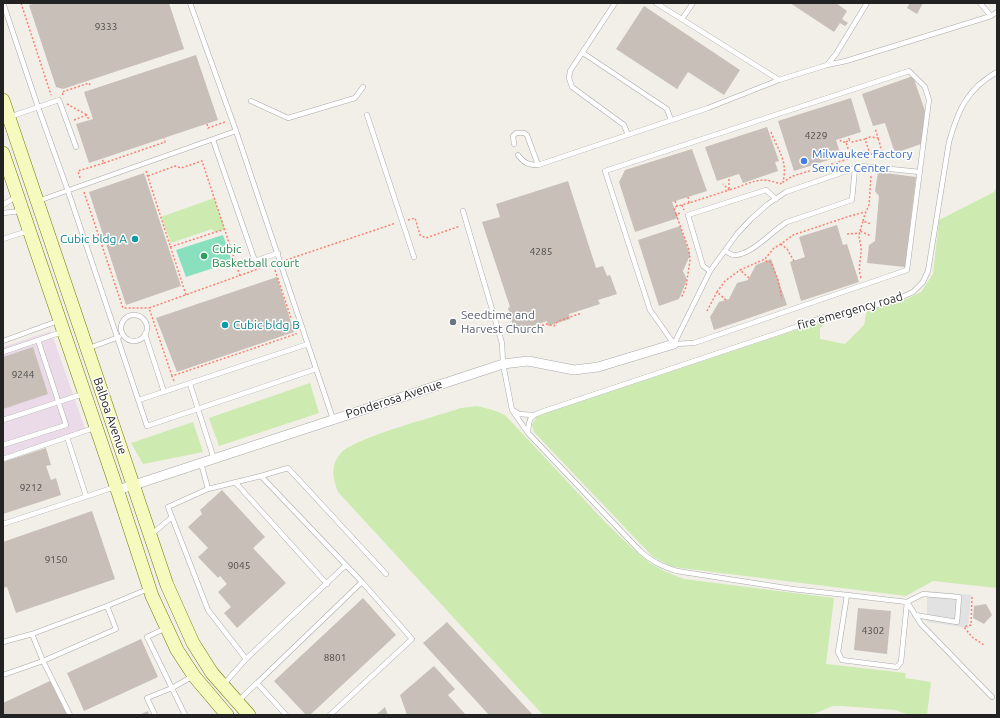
<!DOCTYPE html>
<html>
<head>
<meta charset="utf-8">
<style>
	body { margin:0 }
	#map { position:relative; width:1000px; height:718px; overflow:hidden; background:#f2efe9; font-family:Ubuntu,sans-serif }
	canvas { display:block }
	.frame { position:absolute; inset:0; border:4px solid #222; pointer-events:none }
</style>
</head>
<body>
<div id="map">
<canvas width="1000" height="718"></canvas>
<div class="frame"></div>
</div>
<script>
const ctx = document.querySelector('canvas').getContext('2d');
ctx.lineJoin = 'round';
function fillPath(path, color) {
  ctx.fillStyle = color;
  ctx.fill(path, 'evenodd');
}
function strokePath(path, color, width, dash) {
  ctx.strokeStyle = color;
  ctx.lineWidth = width;
  ctx.lineCap = dash ? 'butt' : 'round';
  ctx.setLineDash(dash || []);
  ctx.stroke(path);
}
function drawText(font, color, halo, rows, align = 'center') {
  ctx.font = font + ' Ubuntu,sans-serif';
  ctx.lineWidth = 3;
  ctx.setLineDash([]);
  ctx.textBaseline = 'middle';
  ctx.strokeStyle = halo;
  ctx.fillStyle = color;
  for (const [text, x, y, turn = 0] of rows) {
    ctx.save();
    ctx.translate(x, y);
    ctx.rotate((+turn || 0) * Math.PI / 180);
    ctx.textAlign = isNaN(turn) ? turn : align;
    if (halo) ctx.strokeText(text, 0, 0);
    ctx.fillText(text, 0, 0);
    ctx.restore();
  }
}
const industrial = new Path2D(`
	M51,331l34,98 -82,27v-109z`);
const grass = new Path2D(`
	M997,186v402l-64,-7 -27,15 -233,-29 -20,-10 -119,-125 -2,-7 5,-9 295,-98 -12,10v11l25,5 19,-19 3,-15 31,-7 23,-11 12,-18 6,-54 55,-28z
	M214,198l11,31 -11,3 -2,-3 -41,14 -10,-26z
	M310,383l9,30 -100,33 -10,-28z
	M477,406l16,4 12,5 101,108 27,26 17,14 14,8 20,8 150,19 -8,66 80,9 -1,5 26,4 -4,33h-18l-14,-5 -54,-4h-8l-22,9h-268l-205,-223c-5,-14 -8,-25 2,-38 12,-16 98,-38 121,-46z
	M193,422l10,30 -60,12 -12,-21z`);
const pitch = new Path2D(`
	M223,235l9,27 -46,15 -10,-27z`);
const parking = new Path2D(`
	M927,591l44,4 -3,33 -41,-6z`);
const building = new Path2D(`
	M35,3h134l15,46 -121,40 -7,-2 -27,-82z
	M790,3h46l11,8 -5,8 6,4 -3,3 -5,-3 -6,9z
	M910,3h13l-6,11 -10,-6z
	M644,6l96,64 -16,25 -36,-23 -11,17 -61,-40z
	M196,55l22,65 -129,43 -13,-39 17,-5 -9,-27z
	M913,76l12,35 -4,33 -26,9 -10,-30 -12,3 -11,-32z
	M851,98l10,34 -25,8 5,16 -47,15 -16,-50z
	M767,127l12,34 -4,1 3,9 -35,12 -4,-9 -22,7 -12,-34z
	M692,149l15,42 -35,11 6,16 -43,14 -16,-50 6,-12z
	M878,172l38,5 -11,90 -38,-4 2,-18 6,-4 4,-45 -4,-5z
	M144,173l37,113 -55,19 -37,-113z
	M568,181l28,87 7,-2 4,10 3,-1 7,19 -19,6 2,4 -31,10 1,5 -22,7 -1,-5 -32,11 -7,-24 2,-1 -28,-85 18,-5 -4,-13z
	M837,225l6,20 4,-1 12,38 -58,19 -11,-39 15,-5 -6,-20z
	M680,226l10,29 -7,16 4,9 -8,19 -20,7 -21,-66z
	M771,259l16,46 -73,25 -4,-13 9,-15 10,-3 8,-16 11,-3 8,-15z
	M277,277l17,55 -117,40 -21,-54z
	M33,347l15,47 -45,15v-52z
	M46,448l5,17 -5,1 5,14 5,-2 5,17 -58,19v-52z
	M222,490l43,47 -12,11 33,35 -49,45 -13,-15 7,-6 -13,-15 9,-8 -7,-8 -2,2 -20,-21 10,-9 -20,-21 14,-13 -2,-4z
	M92,511l23,68 -99,34 -9,-26 -4,1v-46z
	M363,598l33,37 -86,80h-4l-32,-34z
	M986,604l6,11 -8,9 -11,-6 1,-12z
	M858,608l33,3 -4,43 -33,-4z
	M447,622l86,93h-44l-66,-72z
	M141,639l17,38 -74,34 -17,-38z
	M434,666l21,23 -7,6 18,20h-59l-7,-20z
	M50,681l17,34h-64v-12z
	M385,707l3,8h-12z
	M148,711l1,4h-10z`);
const path = new Path2D(`
	M21,3l30,92
	M63,95l-1,-3 27,-9 1,2
	M67,104l20,11
	M74,120l13,-5 2,5
	M207,124l1,4 17,-6
	M771,132c7,19 17,28 12,50l10,-6 58,-18 19,-4 -5,-15 -13,3 -3,-2
	M865,139l5,-2 8,1 -3,-10
	M840,140l2,2h4l5,16
	M846,142l3,-2v-2
	M870,154l13,1 -5,-17
	M104,163l61,-21 -1,-4
	M146,171l40,124
	M148,176l27,-10 6,2 21,-7 38,115
	M80,178l-2,-7 26,-8 -2,-4
	M729,179v11c21,-6 30,-15 51,-6l3,-2
	M84,192l39,116h26
	M688,197l1,6 40,-13 -6,-6
	M675,201l2,5 12,-3
	M682,205l2,5
	M677,206l-3,2 2,6 6,-1
	M676,214l13,36 1,10 -4,27 -4,9 -1,-2
	M408,220l7,-2 5,17 6,3 34,-12
	M863,221l2,-7 4,-9 2,-29
	M860,231l3,-10 8,3
	M847,234l13,-1
	M781,244l-7,4 -9,11 2,3h4l7,18 4,19
	M170,247l55,-18
	M286,260l110,-37
	M794,261l-7,-12 -6,-5 12,-9 57,-19 15,-4
	M749,278l-9,-8 25,-11
	M861,278c-4,-12 1,-20 0,-31 -1,-8 -3,-8 -1,-16l11,5
	M726,300l-9,-8 8,-11 15,-11
	M707,311l10,-19
	M531,330l15,-6 8,2 4,-5 24,-8
	M172,376l-23,-68 120,-43 5,2 17,51
	M174,381l-2,-5 124,-42v-1
	M972,597l-1,28 -7,2 8,10 12,8`);
const service = new Path2D(`
	M3,3l35,104 30,84 79,235 169,-57
	M190,3l46,128 97,288
	M615,3l-45,68 -1,7 3,9 52,38 4,10
	M656,3l123,77
	M980,3l11,13
	M682,19l11,-16
	M583,53l84,56 4,11
	M827,65l19,-4 145,-45 6,-4
	M909,71l16,16 4,13 -22,170 -213,73 -20,1 -24,-34 -45,-139z
	M251,101l37,17 67,-20 8,-11
	M367,115l47,142
	M9,117l50,-17 17,47
	M213,140l42,121 23,-8
	M514,144l-1,-8 3,-3h8l3,2 11,30
	M518,155c6,8 10,10 20,10l170,-57 71,-28 48,-15 9,-11 31,-51
	M38,201l198,-70
	M3,205l14,-9
	M463,211l39,132 1,21 9,46 16,23 112,118c13,11 21,15 37,20l115,18 55,6 -9,57 4,8 55,7 4,-5 6,-60 -60,-7
	M3,213l18,-2
	M3,239l25,-8
	M725,251c2,1 5,3 8,4 17,2 40,-25 54,-33l65,-22 3,-32
	M710,271l-7,-5 -15,-51 78,-25 10,9
	M121 328a13 13 0 1 1 26 0a13 13 0 1 1-26 0Z
	M145,334l19,58
	M3,341l55,-20
	M674,344l36,-73 27,-37 14,-15 17,-15 18,-12 75,-26 59,6
	M89,348l30,-11
	M3,352l59,-20
	M190,384l24,75
	M139,400l169,-56
	M513,410l6,4 14,1
	M3,420l80,-26
	M528,433c1,-15 1,-17 16,-22l237,-79 40,-14 72,-17 20,-9 10,-10 5,-11 21,-129c9,-32 18,-53 48,-70
	M67,437l19,59
	M3,445l63,-20 -28,-85
	M3,459l91,-31
	M201,463l7,26
	M261,476l27,-8 98,106
	M235,482l92,102
	M3,524l112,-37
	M152,534l20,-17
	M107,606l-75,28 11,27 73,-32 -9,-23 41,-17
	M915,615l42,7 2,-25 -36,-3 -16,8 14,22 71,73
	M166,628l-19,9 38,78
	M3,642l29,-8
	M3,675l40,-14 27,54
	M224,684l22,-25
	M238,701l19,-18
	M155,715l-8,-17 25,-10 21,-12
	M286,715l-29,-32 105,-101 -101,-106 -53,13 -40,18 40,103 38,49 100,-94
	M330,715l82,-76 -50,-57`);
const minor = new Path2D(`
	M117,490l17,-5 369,-121 25,-3 46,9 24,-3 76,-23`);
const secondary = new Path2D(`
	M3,100l164,485 26,58 19,30 37,42
	M3,153l113,333 36,110 25,54 17,26 33,39`);
const markers = [
	[804,161,4,"#3f7fe0"],
	[135,239,4,"#0f9aa8"],
	[204,256,4,"#2e9e5b"],
	[453,322,4,"#6b7280"],
	[225,325,4,"#0f9aa8"]
];
const numberNames = [
	["9333",106,27],
	["4229",816,136],
	["4285",541,252],
	["9244",23,375],
	["9212",31,488],
	["9150",56,560],
	["9045",239,566],
	["4302",873,631],
	["8801",335,658]
];
const shopNames = [
	["Milwaukee Factory",812,154],
	["Service Center",812,168]
];
const cultureNames = [
	["Cubic bldg A",127,239],
	["Cubic bldg B",233,325,"left"]
];
const leisureNames = [
	["Cubic",212,249],
	["Basketball court",212,263]
];
const streetNames = [
	["fire emergency road",850,311,-16],
	["Ponderosa Avenue",394,399,-18],
	["Balboa Avenue",110,416,71]
];
const worshipNames = [
	["Seedtime and",461,315],
	["Harvest Church",461,329]
];
fillPath(industrial, '#ebdbe8');
fillPath(grass, '#cdebb0');
fillPath(pitch, '#88e0be');
fillPath(parking, '#e2e2e2');
fillPath(building, '#c7bfb8');
strokePath(service, '#a9a9a9', 5.5);
strokePath(minor, '#a9a9a9', 10);
strokePath(secondary, '#707d05', 14);
strokePath(path, '#fa8072', 1.5, [2, 2]);
strokePath(service, '#fff', 4.5);
strokePath(minor, '#fff', 9);
strokePath(secondary, '#f7fabf', 13);
for (const [x, y, r, color] of markers) {
  const dot = new Path2D();
  dot.arc(x, y, r, 0, 2 * Math.PI);
  ctx.fillStyle = color;
  ctx.fill(dot);
  strokePath(dot, '#fff', 1.5);
}
drawText('10px', '#4b4948', null, numberNames);
drawText('12px', '#366cbe', '#fff', shopNames, 'left');
drawText('12px', '#0d838f', '#fff', cultureNames, 'right');
drawText('12px', '#27864d', '#fff', leisureNames, 'left');
drawText('12px', '#222', '#fff', streetNames);
drawText('12px', '#5b616d', '#fff', worshipNames, 'left');
</script>
</body>
</html>
